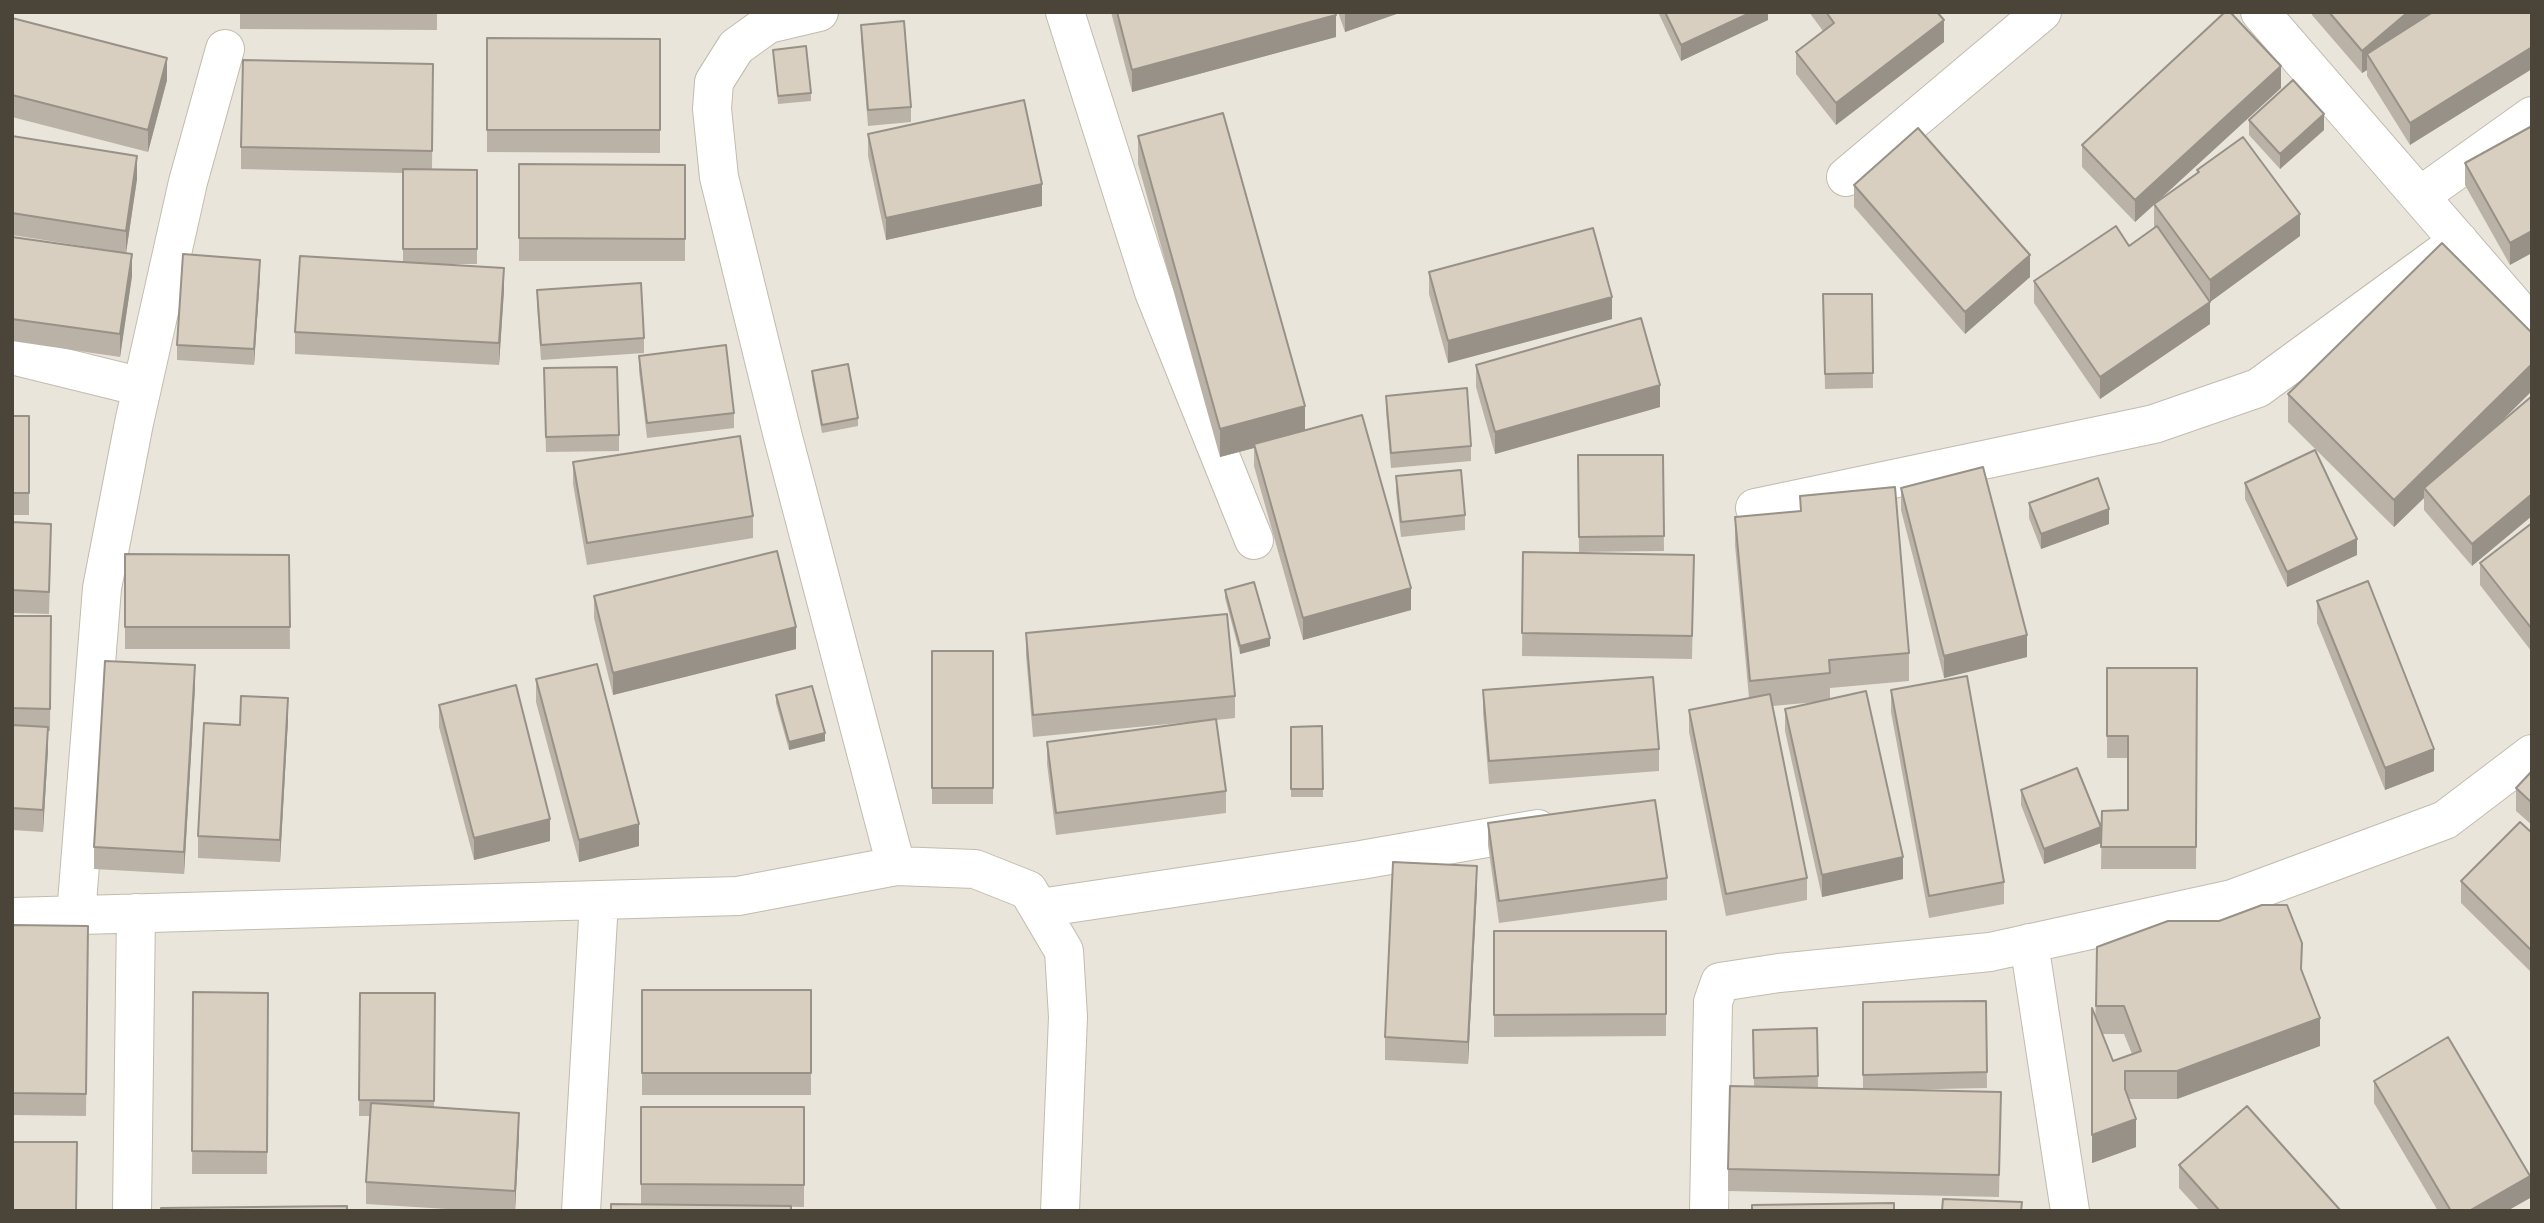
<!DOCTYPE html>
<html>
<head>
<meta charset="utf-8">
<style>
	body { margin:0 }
	#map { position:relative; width:2544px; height:1223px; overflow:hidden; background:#f6f3ec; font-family:"Asap Condensed",sans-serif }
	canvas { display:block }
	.frame { position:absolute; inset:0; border:14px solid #4b4439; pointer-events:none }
</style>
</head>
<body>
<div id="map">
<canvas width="2544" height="1223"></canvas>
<div class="frame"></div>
</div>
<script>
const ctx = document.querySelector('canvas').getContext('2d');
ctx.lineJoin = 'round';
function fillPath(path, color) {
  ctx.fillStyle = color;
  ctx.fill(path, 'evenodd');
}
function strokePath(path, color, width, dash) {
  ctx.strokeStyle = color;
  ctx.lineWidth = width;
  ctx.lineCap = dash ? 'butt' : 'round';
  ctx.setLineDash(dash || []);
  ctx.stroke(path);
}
const residential = new Path2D(`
	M12,12h2520v1199h-2520z`);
const street = new Path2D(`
	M819,12l-51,12 -32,23 -22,35 -2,27 7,68 64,260 113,429 79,3 53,21 36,61 4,66 -8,194
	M1065,12l89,280 100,248
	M2260,12l272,314
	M1846,177l196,-165
	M2420,196l112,-80
	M12,355l130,32
	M1755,508l399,-84 104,-36 201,-147
	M1040,908l321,-48 177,-31
	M76,915l26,-327 32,-165 54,-241 37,-133
	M12,917l726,-21 158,-30
	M2029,943l41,268
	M132,1211l4,-298
	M581,1211l18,-310
	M1709,1211l4,-209 7,-20 59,-9 211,-21 242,-53 213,-79 87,-66`);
const wall = new Path2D(`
	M240,12h197v18l-197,-1z
	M1111,12h224l1,25 -204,55z
	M1338,12h64l-57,20z
	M1658,12h110v8l-87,41z
	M1809,12h128l7,30 -108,83 -40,-51v-22l27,-21z
	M2312,12h220l-122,133 -43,-69v-6l-5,3 -50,-58z
	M12,18l155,62 -19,72 -136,-35z
	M861,25l50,82v15l-43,4 -7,-86z
	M487,38l173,1v114l-173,-1z
	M773,50l38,43v8l-33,3z
	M433,64l-1,106h45v94h-35l62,26 -5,75 -204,-11v-22l108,-70v-89l-162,-4v-22z
	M2281,88l-123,113 39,-28v-3l103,66 -90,66 -1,-1 1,23 -110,75 -66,-96v-22l95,-35 26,-18 -1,-2v-21l-19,17 -53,-55v-22z
	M2249,120l75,10 -44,39 -31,-34z
	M2532,126l-22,139 -45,-80v-22z
	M868,134l174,72 -156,34 -18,-84z
	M12,136l125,43 -11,74 -114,-18z
	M1138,136l167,294 106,180 -108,30 -49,-174v-18l-34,9 -82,-293z
	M519,164l166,1v96h-166z
	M1854,185l176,92 -65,57 -111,-127z
	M12,237l120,39 -12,81 -108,-16z
	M1429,272l183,47 -164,44 -19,-69z
	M260,275l-6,90 -77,-5v-15z
	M537,290l107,48v15l-103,7 -4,-55z
	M1823,294h49l1,94 -48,1z
	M639,356l95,57v15l-87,10 -8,-67z
	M1476,365l184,42 -165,47 -19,-67z
	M812,371l46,47v8l-36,7 -10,-54z
	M544,384l75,51v16l-73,1z
	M2288,394l207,33 -23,139 -48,-56v-12l-30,29 -106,-105z
	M1386,396l85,50v15l-80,7 -5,-57z
	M12,416h17v99h-16v7l38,24 -2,68 -37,-1z
	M1578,455h85l1,96 -85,1z
	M573,462l180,54v22l-166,27 -14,-81z
	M1396,476l69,39v15l-64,7 -5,-45z
	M2245,483l112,72 -70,32 -42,-88z
	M1901,488l126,169 -83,21 -43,-168z
	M1800,496l109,157v28l-79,7v11l73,180 -81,18 -37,-166v-22l31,-7 -43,4 34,172v22l-81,16 -37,-184v-22l60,-12 -14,-153v-28l65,-6z
	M2029,503l80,21 -68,25 -12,-31z
	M2532,523v129l-52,-67v-22z
	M1523,552l171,3 -2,104 -170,-3z
	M125,554l164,1 1,94h-165z
	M1225,590l45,56 -30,8 -15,-56z
	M594,596l202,53 -183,46 -19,-77z
	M2317,601l117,170 -49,19 -68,-167z
	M12,616h39l-1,115h-2v18l-5,83 -31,-2z
	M1026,633l209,63v22l-19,2 10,71v22l-170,22 -9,-71v-22l163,-22 -177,17 -7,-82z
	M932,651h61v153h-61z
	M2107,668h90l-1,201h-95l1,-58 26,-1v-52h-21z
	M536,679l103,167 -60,16 -43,-160z
	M195,687l-11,187 -90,-5v-22z
	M1483,690l176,59v22l-170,13 -6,-72z
	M1891,690l113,192v22l-75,14 -38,-206z
	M776,695l49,46 -36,9 -13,-47z
	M439,705l111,136 -76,19 -35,-133z
	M288,720l-8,142 -82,-4v-22l42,-111z
	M1322,726l1,71h-32v-70z
	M2532,771v54l-16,-14v-23z
	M2021,790l80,53 -57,21 -23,-59z
	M1488,823l179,55v22l-168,23 -11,-78z
	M2532,833v140l-71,-70v-22z
	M1477,888l-9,176 -83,-4v-23z
	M12,925l76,1 -2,190 -74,-1z
	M1494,931h172v105l-172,1z
	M2097,947l205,22 18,77 -143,53h-48l7,48 -44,16zM2102,1034h22l8,20 -19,7z
	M642,990h169v105h-169z
	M193,992l75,1 -1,181h-75z
	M360,993h75l-1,114 85,28 -4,76h-35l-114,-7v-22l4,-66h-11z
	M1986,1001l1,87 -98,2 112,2 -2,105 -271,-6v-22l26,-82 -1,-57 64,-2 1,60 45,1v-87z
	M2374,1081l156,117 -23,13h-69l-64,-108z
	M641,1107h163v100l-163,-3z
	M2179,1165l162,46h-141l-21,-23z`);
const shadedWall = new Path2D(`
	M1345,12h57l-57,20z
	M1752,12h16v8l-87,41v-16z
	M2408,12h26l-67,42v16l-5,3v-22z
	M1336,15v22l-204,55v-22z
	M1944,20v22l-108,83v-22z
	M2532,47v22l-122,76v-22z
	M167,58v22l-19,72v-22z
	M2281,66v22l-146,134v-22z
	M2324,114v16l-44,39v-15z
	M137,156v23l-11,74v-22z
	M1042,184v22l-156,34v-22z
	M2300,214v22l-90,66v-22z
	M2532,231v22l-22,12v-22z
	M132,254v22l-12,81v-23z
	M2030,255v22l-65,57v-22z
	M260,260v15l-6,90v-16z
	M504,268v22l-5,75v-22z
	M1612,297v22l-164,44v-22z
	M2210,302v22l-110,75v-22z
	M2532,364v27l-103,102 -5,-5v10l-30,29v-27z
	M1660,385v22l-165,47v-22z
	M1305,406v27l-51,11v4l-34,9v-28z
	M2532,494v22l-60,50v-22z
	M2109,509v15l-68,25v-15z
	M2357,539v16l-70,32v-15z
	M1411,588v22l-108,30v-22z
	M796,627v22l-183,46v-22z
	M2027,635v22l-83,21v-22z
	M1270,638v8l-30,8v-8z
	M195,665v22l-11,187v-22z
	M288,698v22l-8,142v-22z
	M48,727v22l-5,83v-22z
	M825,733v8l-36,9v-8z
	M2434,749v22l-49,19v-22z
	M550,819v22l-76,19v-22z
	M639,824v22l-60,16v-22z
	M2101,827v16l-57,21v-15z
	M1903,857v22l-81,18v-22z
	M1477,866v22l-9,176v-22z
	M2320,1018v28l-143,53v-28z
	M519,1113v22l-4,76v-20z
	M2136,1119v28l-44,16v-28z
	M2530,1176v22l-23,13h-38z`);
const building = new Path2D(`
	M1117,12h218l1,3 -204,55z
	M1665,12h87l-71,33z
	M1826,12h111l7,8 -108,83 -40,-51 38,-29z
	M2225,12h5l51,54 -146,134 -53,-55z
	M2329,12h79l-46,39z
	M2433,12h99v35l-122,76 -43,-69z
	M12,18l155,40 -19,72 -136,-35z
	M904,21l7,86 -43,3 -7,-85z
	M487,38l173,1v91h-173z
	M806,46l5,47 -33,3 -5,-46z
	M243,60l190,4 -1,87 -191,-4z
	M2293,80l31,34 -44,40 -31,-34z
	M1024,100l18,84 -156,34 -18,-84z
	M1223,113l82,293 -85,23 -82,-293z
	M2532,126v105l-22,12 -45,-80z
	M1918,128l112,127 -65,57 -111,-127z
	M12,136l125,20 -11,75 -114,-18z
	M2243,137l57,77 -90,66 -56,-76 45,-32 -2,-2z
	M519,164l166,1v74l-166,-1z
	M403,169l74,1v79h-74z
	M2116,226l13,20 28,-20 53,76 -110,75 -66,-96z
	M1593,228l19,69 -164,44 -19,-69z
	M12,237l120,17 -12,80 -108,-15z
	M2442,243l90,90v31l-138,136 -106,-106z
	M183,254l77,6 -6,89 -77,-4z
	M300,256l204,12 -5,75 -204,-11z
	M641,283l3,55 -103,7 -4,-55z
	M1823,294h49l1,79 -48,1z
	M1641,318l19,67 -165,47 -19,-67z
	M726,345l8,68 -87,10 -8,-67z
	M848,364l10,54 -36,7 -10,-54z
	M617,367l2,68 -73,2 -2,-69z
	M1467,388l4,58 -80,7 -5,-57z
	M2532,396v98l-60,50 -48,-56z
	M1362,415l49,173 -108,30 -49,-174z
	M12,416h17v77h-17z
	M740,436l13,80 -166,27 -14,-81z
	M2315,450l42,89 -70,33 -42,-89z
	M1578,455h85l1,81 -85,1z
	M1983,467l44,168 -83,21 -43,-168z
	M1461,470l4,45 -64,7 -5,-46z
	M2098,478l11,31 -68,25 -12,-31z
	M1895,487l14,166 -80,7 1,13 -80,8 -15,-164 66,-6 -1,-15z
	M12,509v13l39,2 -2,68 -37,-2z
	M2532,523v106l-52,-66z
	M777,551l19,76 -183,46 -19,-77z
	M1523,552l171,3 -2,81 -170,-3z
	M125,554l164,1 1,72h-165z
	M2368,581l66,168 -49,19 -68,-167z
	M1254,582l16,56 -30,8 -15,-56z
	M1227,614l8,82 -202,19 -7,-82z
	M12,616h39l-1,93 -38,-1z
	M932,651h61v137h-61z
	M105,661l90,4 -11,187 -90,-5z
	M597,664l42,160 -60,16 -43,-161z
	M2107,668h90l-1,179h-95l1,-36 26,-1v-74h-21z
	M1967,676l37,206 -75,14 -38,-206z
	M1653,677l6,72 -170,12 -6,-71z
	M516,685l34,134 -76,19 -35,-133z
	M812,686l13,47 -36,9 -13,-47z
	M1866,691l37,166 -81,18 -37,-166z
	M1770,694l37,184 -81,16 -37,-184z
	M241,696l47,2 -8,142 -82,-4 6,-113 36,2z
	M1216,719l10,72 -170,22 -9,-71z
	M12,725l36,2 -5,83 -31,-2z
	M1322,726l1,63h-32v-62z
	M2077,768l24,59 -57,22 -23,-59z
	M2532,771v32l-16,-15z
	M1655,800l12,78 -168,23 -11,-78z
	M2520,822l12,11v118l-71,-70z
	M1393,862l84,4 -9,176 -83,-5z
	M2262,905h25l15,38 -1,26 19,49 -143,53h-52v18l11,30 -44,16v-127l21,53 28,-10 -17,-45h-28l1,-59 71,-26h51z
	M12,925l76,1 -2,168 -74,-1z
	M1494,931h172v83l-172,1z
	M642,990h169v83h-169z
	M193,992l75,1 -1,159 -75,-1z
	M360,993h75l-1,108 -75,-1z
	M1986,1001l1,71 -124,3v-73z
	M1817,1028l1,48 -64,2 -1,-48z
	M2448,1037l82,139 -61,35h-18l-77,-130z
	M1730,1086l271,6 -2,83 -271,-6z
	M371,1103l148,10 -4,78 -149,-9z
	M2247,1106l94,105h-121l-41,-46z
	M641,1107h163v78l-163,-1z
	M12,1142h65l-1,69h-64z
	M1943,1199l79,3 -1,9h-79z
	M1894,1203v8h-142v-6z
	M611,1204l180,2v5h-180z
	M347,1206v5h-186v-3z`);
fillPath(residential, '#eae5da');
strokePath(street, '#c2bbae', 40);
strokePath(street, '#fff', 38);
fillPath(wall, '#bab2a6');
fillPath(shadedWall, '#979187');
fillPath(building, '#d8cfc1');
strokePath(building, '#979187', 2);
</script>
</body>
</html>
